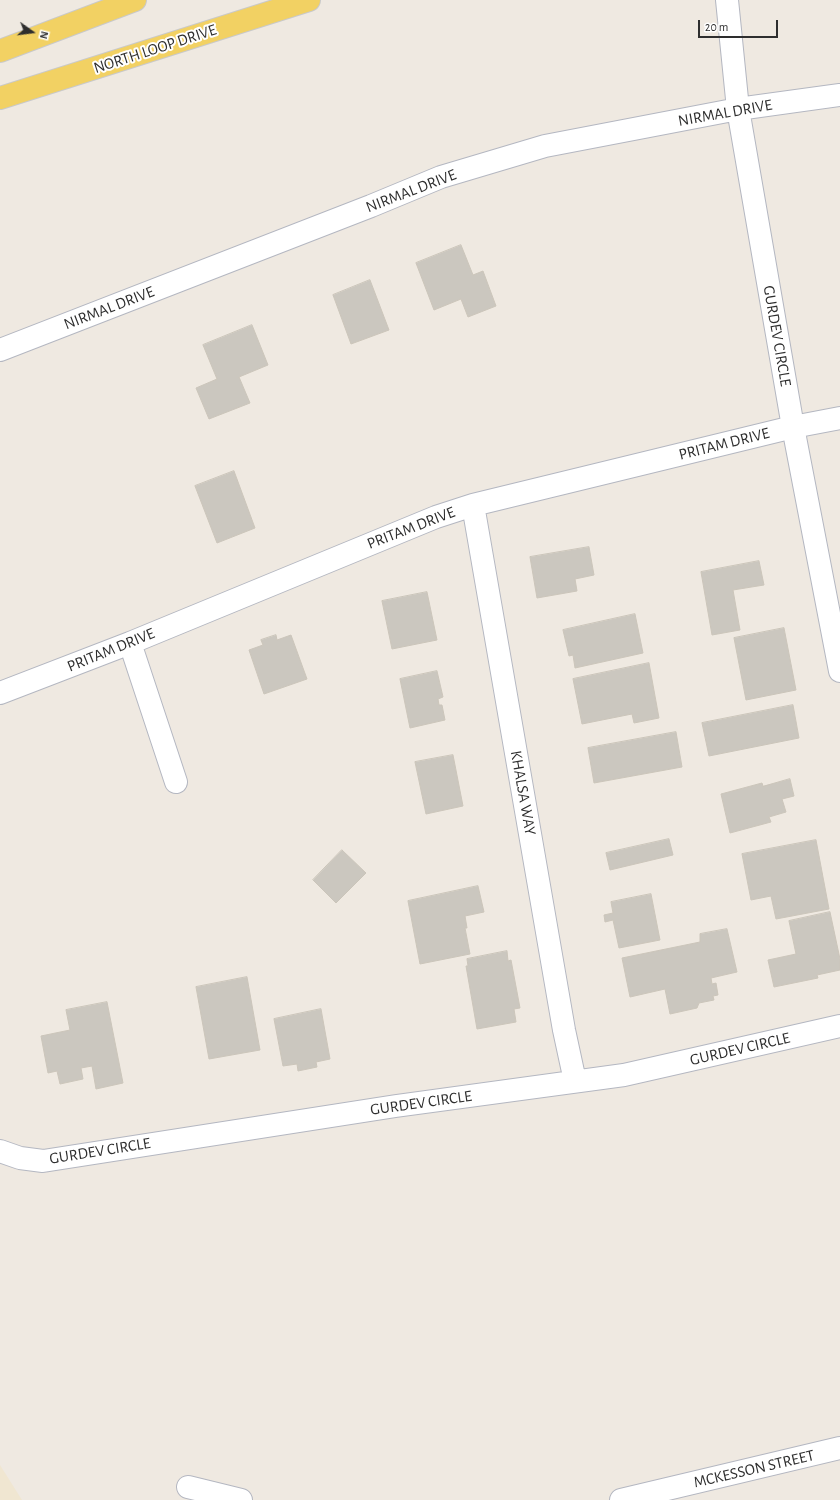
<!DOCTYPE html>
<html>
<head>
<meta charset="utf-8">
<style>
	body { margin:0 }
	#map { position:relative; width:840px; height:1500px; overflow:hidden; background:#efe9e1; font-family:"Alegreya Sans",sans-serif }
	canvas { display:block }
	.north { position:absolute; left:12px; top:12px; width:40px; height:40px; -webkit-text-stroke:3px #fff; paint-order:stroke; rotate:104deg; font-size:11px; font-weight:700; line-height:16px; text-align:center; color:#2e2e2e }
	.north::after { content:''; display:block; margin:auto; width:14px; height:18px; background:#2e2e2e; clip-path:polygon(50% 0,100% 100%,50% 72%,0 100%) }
	.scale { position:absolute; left:698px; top:20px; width:80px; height:18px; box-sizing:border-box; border:2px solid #2e2e2e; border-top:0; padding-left:5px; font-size:12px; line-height:14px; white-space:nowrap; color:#2e2e2e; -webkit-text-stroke:3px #fff; paint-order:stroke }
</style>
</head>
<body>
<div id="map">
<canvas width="840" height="1500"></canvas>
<div class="north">N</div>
<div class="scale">20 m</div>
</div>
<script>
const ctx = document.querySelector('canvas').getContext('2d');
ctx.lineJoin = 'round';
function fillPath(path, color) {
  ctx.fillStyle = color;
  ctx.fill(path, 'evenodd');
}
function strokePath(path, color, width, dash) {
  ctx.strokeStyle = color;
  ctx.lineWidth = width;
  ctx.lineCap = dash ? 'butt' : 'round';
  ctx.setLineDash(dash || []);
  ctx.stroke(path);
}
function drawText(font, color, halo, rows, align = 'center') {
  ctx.font = font + ' "Alegreya Sans",sans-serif';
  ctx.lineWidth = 4;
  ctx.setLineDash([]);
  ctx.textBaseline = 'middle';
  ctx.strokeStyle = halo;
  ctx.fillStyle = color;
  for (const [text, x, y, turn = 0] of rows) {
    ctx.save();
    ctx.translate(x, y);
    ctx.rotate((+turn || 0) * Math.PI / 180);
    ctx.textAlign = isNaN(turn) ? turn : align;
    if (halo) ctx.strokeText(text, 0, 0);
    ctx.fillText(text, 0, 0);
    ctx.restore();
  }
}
const education = new Path2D(`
	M0,1465l22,35h-22z`);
const building = new Path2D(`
	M461,245l12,30 10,-4 13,35 -28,11 -7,-18 -27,11 -18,-47z
	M370,280l19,50 -38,14 -18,-49z
	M252,325l16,40 -29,12 11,26 -41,16 -13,-31 21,-9 -14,-34z
	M234,471l21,57 -38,15 -22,-57z
	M589,547l5,28 -19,4 2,12 -40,7 -7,-41z
	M759,561l5,24 -31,5 7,40 -28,5 -11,-63z
	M427,592l10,48 -45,9 -10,-48z
	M635,614l8,39 -68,15 -2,-13 -4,1 -6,-26z
	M784,628l12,62 -50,10 -12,-62z
	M276,635l1,5 14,-5 16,44 -43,15 -15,-44 14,-5 -2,-5z
	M649,663l10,55 -25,5 -2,-9 -50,10 -9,-45z
	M437,671l6,26 -5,2 1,6h3l3,15 -35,8 -10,-49z
	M793,705l6,33 -90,18 -7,-33z
	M676,732l6,35 -88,16 -6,-35z
	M453,755l10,51 -37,8 -11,-52z
	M790,779l4,17 -12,3 4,13 -17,5 2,5 -41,11 -9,-39 41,-11 1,3z
	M669,839l4,16 -63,15 -4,-17z
	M816,840l13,69 -53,10 -5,-23 -20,4 -9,-46z
	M342,850l24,23 -30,30 -23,-23z
	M478,886l6,26 -19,4 2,12h-2l5,26 -50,10 -12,-63z
	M651,894l9,46 -41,8 -6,-28 -8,2 -1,-7 9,-2 -2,-11z
	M830,912l10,47v11l-23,5 1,3 -44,9 -6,-27 28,-6 -7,-33z
	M727,929l10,43 -26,6 1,6 4,-1 2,12 -5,1 1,4 -15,3 -2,5 -27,6 -5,-25 -35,8 -8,-39 78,-16v-8z
	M507,951l1,10 3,-1 9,48 -6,1 2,13 -39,7 -11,-63h2l-1,-7z
	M247,977l13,73 -51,9 -13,-72z
	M107,1002l16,81 -27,6 -4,-23 -11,2 2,11 -23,5 -3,-13 -9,2 -7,-37 29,-6 -4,-20z
	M321,1009l9,50 -14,3 1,5 -19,4 -1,-7 -14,2 -9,-47z`);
const minor = new Path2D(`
	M727,0l11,109 55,318 47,244
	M0,350l371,-144 70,-29 104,-31 193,-37 102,-14
	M473,505l91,525 11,51
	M130,643l46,139
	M0,693l130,-50 306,-126 37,-12 320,-78 47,-9
	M0,1151l20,7 23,3 353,-55 228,-31 216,-49
	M188,1487l53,13
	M621,1500l219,-52`);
const major = new Path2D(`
	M0,51l135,-51
	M0,98l309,-98`);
const streetNames = [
	["NORTH LOOP DRIVE",155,49,-18],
	["NIRMAL DRIVE",725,113,-10],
	["NIRMAL DRIVE",411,191,-21],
	["NIRMAL DRIVE",109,308,-21],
	["GURDEV CIRCLE",777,336,80],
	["PRITAM DRIVE",724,444,-14],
	["PRITAM DRIVE",411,528,-21],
	["PRITAM DRIVE",111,650,-22],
	["KHALSA WAY",523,793,80],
	["GURDEV CIRCLE",740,1049,-13],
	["GURDEV CIRCLE",421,1103,-8],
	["GURDEV CIRCLE",100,1151,-9],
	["MCKESSON STREET",754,1469,-13]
];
fillPath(education, '#f0e6d1');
fillPath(building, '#cbc7bf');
strokePath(building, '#cbc5ba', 1);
strokePath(minor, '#b4b7c1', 24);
strokePath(major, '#c9c9c9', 24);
strokePath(minor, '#fff', 22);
strokePath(major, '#f2d163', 22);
drawText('16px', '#2e2e2e', '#fff', streetNames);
</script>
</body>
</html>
